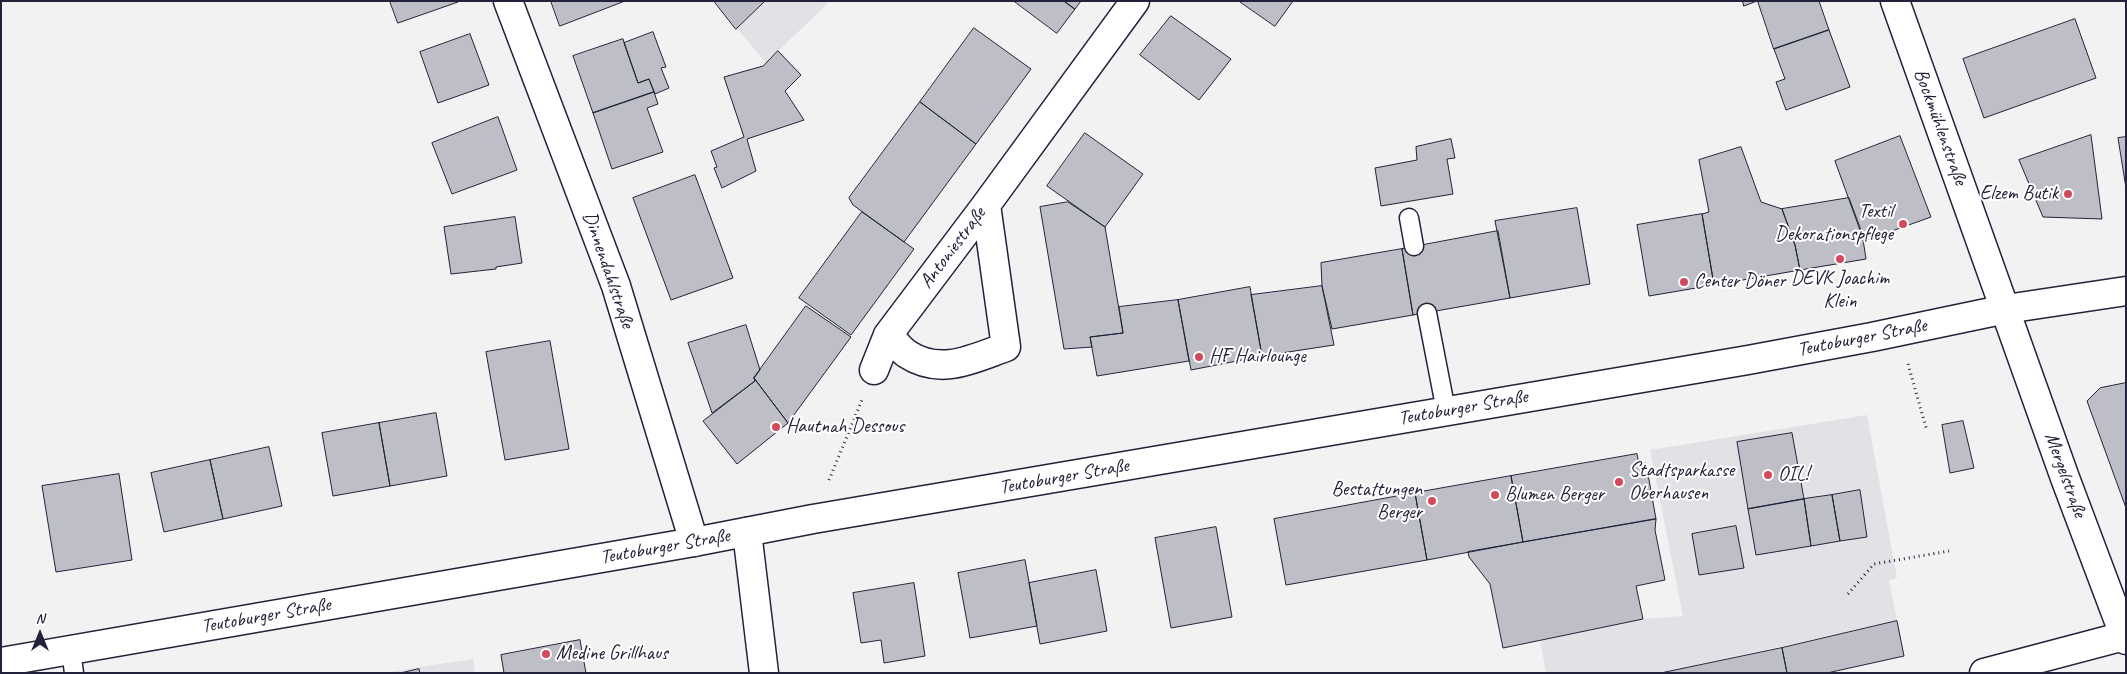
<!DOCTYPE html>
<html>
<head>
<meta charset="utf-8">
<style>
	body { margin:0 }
	#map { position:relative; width:2127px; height:674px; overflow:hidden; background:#f2f2f3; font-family:Caveat,sans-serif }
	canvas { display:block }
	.frame { position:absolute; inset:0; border:2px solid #22223b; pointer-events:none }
	.north { position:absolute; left:15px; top:609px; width:50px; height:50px; -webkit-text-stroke:4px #fff; paint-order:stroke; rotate:0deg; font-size:14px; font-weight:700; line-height:20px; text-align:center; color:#22223b }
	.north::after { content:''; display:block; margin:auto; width:18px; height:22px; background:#22223b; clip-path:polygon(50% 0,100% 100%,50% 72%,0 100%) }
</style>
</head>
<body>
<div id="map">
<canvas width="2127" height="674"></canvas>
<div class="frame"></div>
<div class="north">N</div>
</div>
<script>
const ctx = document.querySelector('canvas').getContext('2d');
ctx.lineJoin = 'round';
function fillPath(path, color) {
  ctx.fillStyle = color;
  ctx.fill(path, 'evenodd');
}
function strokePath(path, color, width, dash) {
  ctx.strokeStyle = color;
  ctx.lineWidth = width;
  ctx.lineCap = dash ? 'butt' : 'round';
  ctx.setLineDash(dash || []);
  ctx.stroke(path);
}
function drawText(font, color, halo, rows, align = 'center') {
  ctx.font = font + ' Caveat,sans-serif';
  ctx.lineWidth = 4;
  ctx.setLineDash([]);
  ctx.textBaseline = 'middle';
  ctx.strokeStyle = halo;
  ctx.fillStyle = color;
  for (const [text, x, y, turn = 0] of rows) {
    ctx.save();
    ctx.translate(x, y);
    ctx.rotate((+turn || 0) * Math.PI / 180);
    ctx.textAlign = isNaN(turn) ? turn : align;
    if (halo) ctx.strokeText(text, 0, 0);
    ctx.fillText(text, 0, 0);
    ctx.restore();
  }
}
const built = new Path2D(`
	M714,1h116l-64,62z
	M1867,415l30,163 -8,2 8,41 -237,52h-114l-6,-33 103,-21 40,-3 -33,-166z
	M473,659l2,14h-90l35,-6z`);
const building = new Path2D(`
	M390,1h67l1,1 -60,21z
	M551,1h74l-65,25z
	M714,1h51l-29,28z
	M1014,1h50l11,8 -18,24z
	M1064,1h17l-6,8z
	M1239,1h54l-18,25z
	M1743,1h14l-13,5z
	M1758,1h61l10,29 -55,19z
	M1171,16l60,43 -32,41 -59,-45z
	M2075,19l21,59 -112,40 -21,-59z
	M974,28l57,41 -55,75 -56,-42z
	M1829,30l21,57 -64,23 -10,-28 9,-3 -11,-30z
	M653,32l13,35 -5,1 8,20 -14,6 -6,-15 -11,4 -14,-40z
	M470,34l19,51 -51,18 -18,-51z
	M623,39l15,44 11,-4 5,13 -61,21 -20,-57z
	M778,51l23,24 -16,16 19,29 -57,19 9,32 -34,17 -8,-20 3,-1 -6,-16 33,-14 -20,-60 39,-11z
	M654,92l4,12 -11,4 16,44 -51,17 -19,-56z
	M920,102l56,42 -72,98 -51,-37 -4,-7z
	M498,117l19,53 -65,24 -20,-51z
	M1085,133l58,41 -38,53 -58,-41z
	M2091,135l11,84 -59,-2 -24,-57z
	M1900,136l31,81 -67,24 -29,-80z
	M2126,137v51l-8,-50z
	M1451,139l4,19 -8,1 6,35 -72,12 -6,-38 42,-8 -1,-13z
	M1741,147l20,55 21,7 13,36 5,25 -86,15 -12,-71 7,-2 -10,-52z
	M695,175l38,103 -62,22 -38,-102z
	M1849,198l13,35 4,26 -66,11 -5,-25 -13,-36z
	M1068,202l37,25 18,106 -33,4 2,10 -28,2 -24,-142z
	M1577,208l13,76 -80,14 -15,-77z
	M862,212l52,37 -63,86 -52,-37z
	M1702,214l12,71 -65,11 -12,-71z
	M515,217l7,46 -26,4v2l-45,5 -7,-47z
	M1498,231l12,67 -97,17 -11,-66z
	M1402,249l11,66 -81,14 -10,-43 -1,-23z
	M1322,286l12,59 -72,11 -11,-61z
	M1250,287l12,69 -71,14 -13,-70z
	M1178,300l11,61 -92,15 -7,-39 33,-4 -4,-26z
	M806,306l45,31 -63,86 -34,-45z
	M746,325l14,45 -6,8 1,3 -43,32 -24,-70z
	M550,341l19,108 -64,11 -19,-108z
	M754,378l34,45 -51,41 -34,-43 52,-40z
	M2126,383v125l-39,-107 13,-13z
	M436,413l11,63 -57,10 -11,-63z
	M1963,421l11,47 -24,5 -8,-48z
	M379,423l11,63 -57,10 -11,-63z
	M1792,433l12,66 -56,10 -11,-67z
	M269,447l13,59 -59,13 -13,-59z
	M1637,454l2,10 7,-1 10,56 -133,23 -12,-66z
	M210,460l13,59 -59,13 -13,-59z
	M119,474l13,86 -76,12 -14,-86z
	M1511,476l12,66 -96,18 -12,-67z
	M1860,490l7,47 -27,4 -8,-46z
	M1415,493l12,67 -141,25 -12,-66z
	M1832,495l8,46 -29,5 -7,-47z
	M1804,499l7,47 -55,9 -8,-46z
	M1656,519l-1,11 10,50 -29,6 7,33 -140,29 -13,-64 -21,-27 -1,-5z
	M1736,526l8,42 -45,7 -7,-41z
	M1216,527l16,90 -61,11 -16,-90z
	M1025,560l12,66 -67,12 -12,-65z
	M1096,570l11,61 -67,13 -11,-61z
	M914,583l11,73 -41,7 -3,-23 -20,3 -8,-50z
	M1897,621l7,35 -77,17h-40l-5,-25z
	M580,640l6,33h-82l-3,-18z
	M1782,648l5,25h-126z
	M419,669l1,4h-19z`);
const path = new Path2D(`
	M1908,364l19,67
	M829,480l33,-80
	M1848,594l26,-30 75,-13`);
const lane = new Path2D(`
	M1409,218l5,28
	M1427,313l19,98
	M71,650l3,23`);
const street = new Path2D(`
	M508,1l108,285 78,256
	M1895,1l170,477 61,162
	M888,335c6,6 12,14 19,19 34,22 65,5 99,-7l-20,-142
	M874,370l14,-35 98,-130 149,-204
	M747,532l17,141
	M1984,673l140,-37`);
const secondary = new Path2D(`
	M1,662l693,-120 119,-23 935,-159 124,-23 134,-28 120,-18`);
const markers = [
	[2068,194,5,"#d1495b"],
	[1903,224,5,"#d1495b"],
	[1840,259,5,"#d1495b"],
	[1684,282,5,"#d1495b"],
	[1199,357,5,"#d1495b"],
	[776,427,5,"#d1495b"],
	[1768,475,5,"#d1495b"],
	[1619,482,5,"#d1495b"],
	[1495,495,5,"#d1495b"],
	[1432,501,5,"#d1495b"],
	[546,654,5,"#d1495b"]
];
const streetNames = [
	["Bockmühlenstraße",1940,127,70],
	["Antoniestraße",953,248,-53],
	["Dinnendahlstraße",608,270,71],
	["Teutoburger Straße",1862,338,-11],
	["Teutoburger Straße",1463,408,-10],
	["Mergelstraße",2065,475,70],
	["Teutoburger Straße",1064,477,-10],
	["Teutoburger Straße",665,547,-10],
	["Teutoburger Straße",266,616,-10]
];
const poiNames = [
	["Elzem Butik",2058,194,"right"],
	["Textil",1893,212,"right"],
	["Dekorationspflege",1893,235,"right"],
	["DEVK Joachim",1840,279,"center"],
	["Klein",1840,302,"center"],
	["Center Döner",1694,282],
	["HF Hairlounge",1209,357],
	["Hautnah Dessous",786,427],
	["Stadtsparkasse",1629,471],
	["Oberhausen",1629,494],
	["OIL!",1778,475],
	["Bestattungen",1422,490,"right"],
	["Berger",1422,513,"right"],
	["Blumen Berger",1505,495],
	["Medine Grillhaus",556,654]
];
fillPath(built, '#e2e2e6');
fillPath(building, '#bebec6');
strokePath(building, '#22223b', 1);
strokePath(lane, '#22223b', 21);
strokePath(street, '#22223b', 31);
strokePath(secondary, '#22223b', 31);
strokePath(path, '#22223b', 3, [1, 4]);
strokePath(lane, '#fff', 18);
strokePath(street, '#fff', 28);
strokePath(secondary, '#fff', 28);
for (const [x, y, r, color] of markers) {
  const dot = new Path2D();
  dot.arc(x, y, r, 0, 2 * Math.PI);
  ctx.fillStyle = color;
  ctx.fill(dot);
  strokePath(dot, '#fff', 2);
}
drawText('20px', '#22223b', '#fff', streetNames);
drawText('20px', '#22223b', '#fff', poiNames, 'left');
</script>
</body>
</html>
